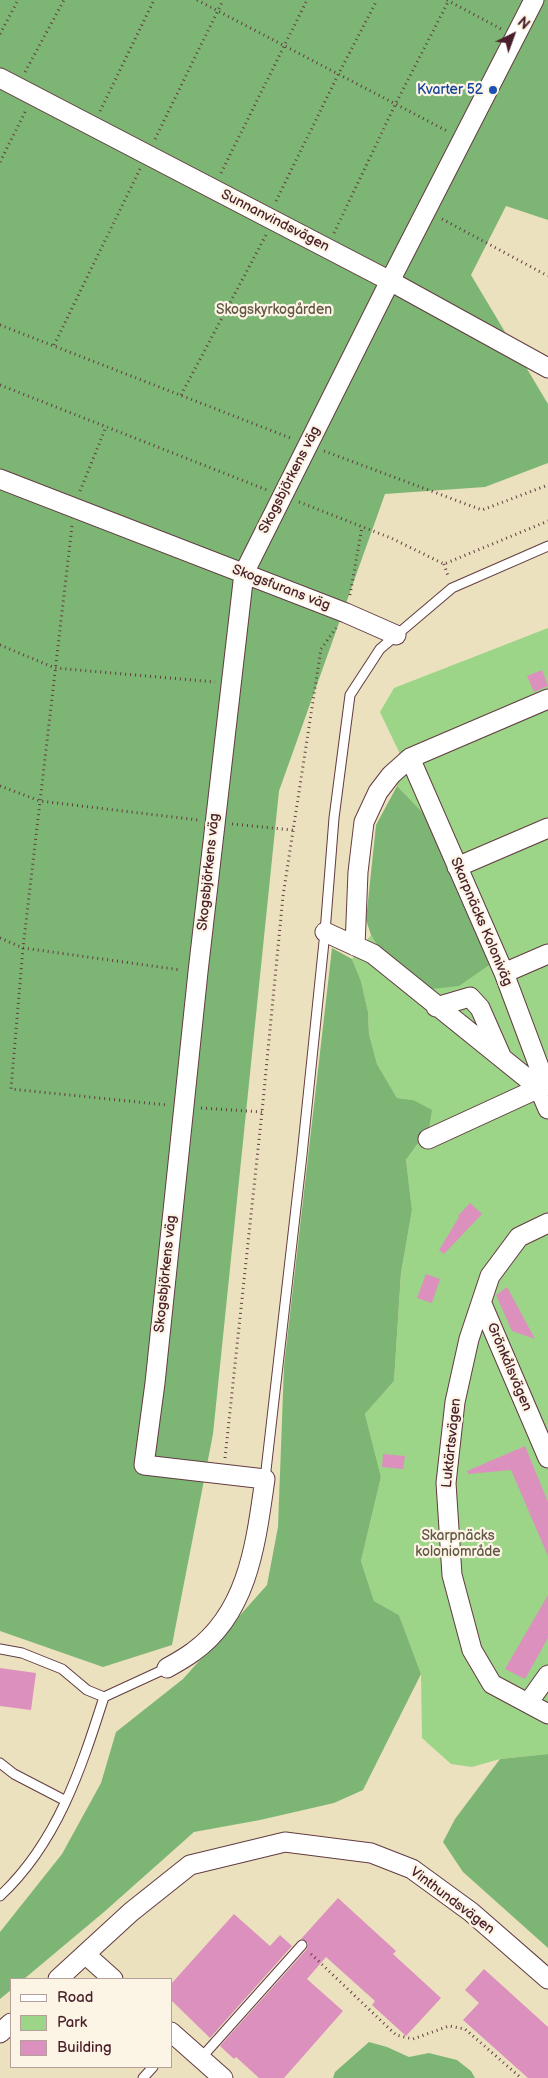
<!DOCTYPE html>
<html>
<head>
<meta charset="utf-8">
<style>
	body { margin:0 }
	#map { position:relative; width:548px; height:2078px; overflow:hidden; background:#ece1be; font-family:"Balsamiq Sans",sans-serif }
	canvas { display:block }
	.legend { position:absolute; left:10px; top:1978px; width:162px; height:90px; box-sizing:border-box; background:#fcf5e5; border:1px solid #b59f9b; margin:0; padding:6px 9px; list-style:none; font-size:15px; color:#4a1f2b }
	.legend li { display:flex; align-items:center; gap:10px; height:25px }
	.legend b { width:25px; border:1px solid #b59f9b }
	.north { position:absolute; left:488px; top:10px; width:50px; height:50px; -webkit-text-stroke:4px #fcf5e5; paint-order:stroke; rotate:42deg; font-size:14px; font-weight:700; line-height:20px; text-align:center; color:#4a1f2b }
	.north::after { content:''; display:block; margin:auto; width:18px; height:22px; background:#4a1f2b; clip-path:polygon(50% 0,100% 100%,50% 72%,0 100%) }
</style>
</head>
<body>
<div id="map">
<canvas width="548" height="2078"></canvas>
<ul class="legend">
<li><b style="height:6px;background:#fff"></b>Road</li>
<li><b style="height:14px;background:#9cd587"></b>Park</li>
<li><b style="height:14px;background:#dc90be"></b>Building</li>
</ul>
<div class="north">N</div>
</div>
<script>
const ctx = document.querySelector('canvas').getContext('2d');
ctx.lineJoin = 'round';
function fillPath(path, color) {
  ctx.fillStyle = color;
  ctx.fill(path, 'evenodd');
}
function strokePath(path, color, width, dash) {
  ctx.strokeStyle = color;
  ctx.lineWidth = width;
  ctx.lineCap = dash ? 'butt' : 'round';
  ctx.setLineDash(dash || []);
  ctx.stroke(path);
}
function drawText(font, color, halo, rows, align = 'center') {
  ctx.font = font + ' "Balsamiq Sans",sans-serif';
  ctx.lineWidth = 4.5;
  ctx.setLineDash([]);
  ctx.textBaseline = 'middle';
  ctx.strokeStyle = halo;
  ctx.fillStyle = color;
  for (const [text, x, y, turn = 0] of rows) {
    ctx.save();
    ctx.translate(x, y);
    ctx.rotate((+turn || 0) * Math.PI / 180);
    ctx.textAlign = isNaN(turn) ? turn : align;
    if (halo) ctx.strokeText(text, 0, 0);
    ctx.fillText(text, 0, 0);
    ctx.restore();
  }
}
const green = new Path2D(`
	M548,628v1126l-48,5 -28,8 -21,-3 -29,-26 -1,-64 -22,-59 -25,-14 -13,-40 20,-84 -16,-63 29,-33 7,-108 11,-63 -6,-50 23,-32 -16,-28 -16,-2 -20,-34 -8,-30 -1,-22 -7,-31 -9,-22 19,-24 11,19 63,-91 -16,-44 -32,-33 2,-34 -19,-40 14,-24z`);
const forest = new Path2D(`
	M0,0h548v220l-42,-14 -35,69 77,129v59l-63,24 -100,7 -106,297 -66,643 -41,211 -69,22 -103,-36z
	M397,786l32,33 16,44 25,52 19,50 -30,21 -28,3 -49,-35 -11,-19 -5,-15 10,-95z
	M332,948l20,11 9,22 7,31 1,22 8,30 20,34 16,2 19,10 -3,18 -23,32 6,50 -11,63 -7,108 -29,33 16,63 -20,84 13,40 25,14 22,59 -58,116 -29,13 -74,17 -66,12 -90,80 -80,67h-13v11l-11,9v-67l62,-78 39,-71 15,-51 67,-53 84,-94 11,-58 6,-161z
	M548,1754v194l-85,-76 -20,-30 12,-23 45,-60z
	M369,2042l18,5 22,10 20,-4 28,7 14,11 4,7h-142l2,-6z`);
const building = new Path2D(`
	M542,670l6,16 -14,6 -7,-16z
	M470,1203l12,11 -38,40 -5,-4 20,-33 -1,-1z
	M426,1274l14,5 -8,24 -15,-5z
	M507,1287l28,52 -23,-8 -16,-36z
	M525,1446l23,56v54l-37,-86 -43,4 -1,-3z
	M383,1454l22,2 -2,13 -21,-2z
	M548,1595v43l-23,41 -20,-10z
	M0,1668l36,5 -5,37 -31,-4z
	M338,1898l58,53 -3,3 48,44 -35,38 -34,-31 3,-4 -49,-44 -19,22 36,32 -59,67h-25l-23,-21 -2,2 -14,-13 87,-97 1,-6 -7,-4z
	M234,1914l36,32 10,-11 12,11 -82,92 -39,-38v-16z
	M484,1969l64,58v51h-20l-65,-58 16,-17 -14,-13z`);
const path = new Path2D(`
	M197,0l250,131
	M447,0l54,29
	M0,34l18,-34
	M25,72l39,-72
	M100,111l54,-111
	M155,139l68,-139
	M0,162l26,-52
	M221,173l86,-173
	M276,201l62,-126 39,-75
	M442,219l106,57
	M334,233l61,-128 54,-105
	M0,325l293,114
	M54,345l86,-176
	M0,385l267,105
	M181,395l85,-160
	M324,451l158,59 66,-25
	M80,491l26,-64
	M299,502l92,36 53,26 104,-43
	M72,526l-49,422 -12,141 156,16
	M444,564l4,12
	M350,595l12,-68
	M0,645l55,23 160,14
	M0,786l40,15 158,19
	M232,824l61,6
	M0,938l23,10 158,22
	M201,1108l61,4
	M225,1458l37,-346 21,-216 38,-247 15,-21
	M311,1954l85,81 17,4 36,-13 16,3 56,49`);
const service = new Path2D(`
	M265,1479l37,-324 23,-223 9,-114 16,-123 30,-46 72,-61 96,-42
	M0,1649l22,4 40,16 25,21 17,7 63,-29
	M0,1763l14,11 52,27
	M0,1896c57,-53 81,-127 104,-199
	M201,2058l101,-113
	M143,2078l10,-11`);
const minor = new Path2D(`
	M0,78l390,203 158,87
	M0,479l346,134 50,22
	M548,699l-138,59 94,215 37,99 -2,16 9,21
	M457,867l91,-39
	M325,932l48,22 166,134 9,-3
	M355,946l3,-74 6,-50 14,-30 13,-17 19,-17
	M504,973l44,-19
	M436,1007l34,-10 10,11 22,50
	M428,1139l111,-51
	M548,1223l-29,14 -29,39 -21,63 -14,63 -9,81 6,92 20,75 20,34 56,30
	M482,1304l66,154
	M167,1668c9,-5 18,-10 26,-16 56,-40 63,-111 72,-173l-121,-14 11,-82 43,-411 46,-399 146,-292 144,-281
	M528,1703l20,-28
	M85,1954l28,25
	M58,1979l73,-67 59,-47 95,-23 86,11 41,16 59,43 77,67
	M171,2032l52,46
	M0,2033l11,-10`);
const markers = [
	[493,90,5,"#1a4fb4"]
];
const transitNames = [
	["Kvarter 52",483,90]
];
const streetNames = [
	["Sunnanvindsvägen",275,221,27],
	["Skogsbjörkens väg",290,480,-63],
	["Skogsfurans väg",281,588,21],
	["Skogsbjörkens väg",209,872,-84],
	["Skarpnäcks Koloniväg",481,922,67],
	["Skogsbjörkens väg",166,1274,-84],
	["Grönkålsvägen",509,1367,67],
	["Luktärtsvägen",452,1443,-84],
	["Vinthundsvägen",452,1901,37]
];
const parkNames = [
	["Skogskyrkogården",274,310],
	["Skarpnäcks",458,1536],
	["koloniområde",458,1552]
];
fillPath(green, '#9cd587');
fillPath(forest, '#7db674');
fillPath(building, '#dc90be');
strokePath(service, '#623c41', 11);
strokePath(minor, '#623c41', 21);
strokePath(path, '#623c41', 3, [1, 4]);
strokePath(service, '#fff', 9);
strokePath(minor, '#fff', 19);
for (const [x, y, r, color] of markers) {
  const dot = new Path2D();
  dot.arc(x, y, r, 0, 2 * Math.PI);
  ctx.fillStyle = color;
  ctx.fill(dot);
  strokePath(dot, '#fcf5e5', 2);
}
drawText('14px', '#164399', '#fcf5e5', transitNames, 'right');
drawText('14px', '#4a1f2b', '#fcf5e5', streetNames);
drawText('14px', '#635647', '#fcf5e5', parkNames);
</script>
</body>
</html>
